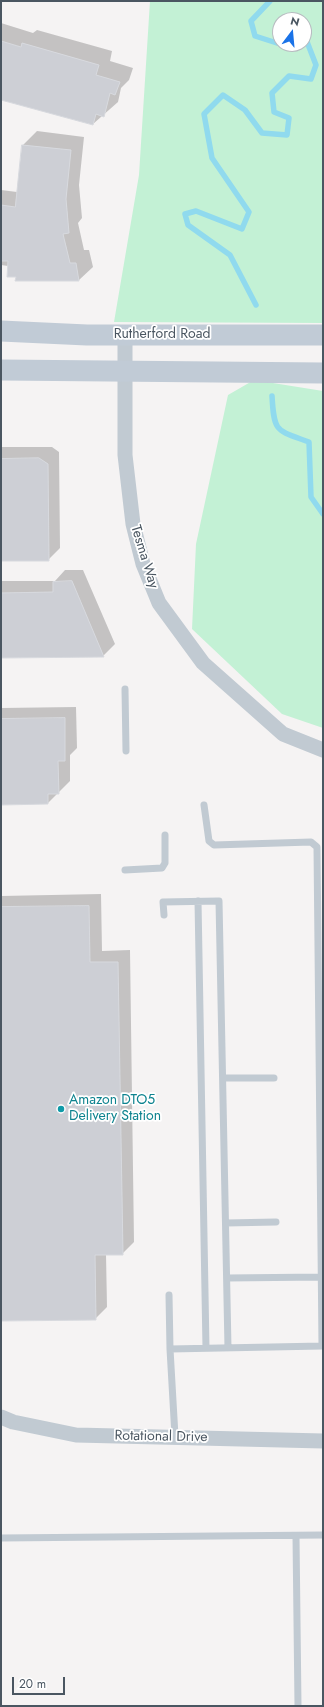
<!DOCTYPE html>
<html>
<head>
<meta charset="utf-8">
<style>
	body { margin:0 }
	#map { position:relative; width:324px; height:1707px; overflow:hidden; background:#f5f3f3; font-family:Jost,sans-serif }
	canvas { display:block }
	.frame { position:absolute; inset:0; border:2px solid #4a5661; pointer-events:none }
	.north { position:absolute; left:272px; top:12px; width:40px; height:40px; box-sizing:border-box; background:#fff; border:1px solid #b7bbc0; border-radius:50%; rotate:16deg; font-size:11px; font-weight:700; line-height:16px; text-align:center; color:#4a5661 }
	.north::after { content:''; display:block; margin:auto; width:14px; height:18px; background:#1a73e8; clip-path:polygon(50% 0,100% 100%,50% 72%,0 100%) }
	.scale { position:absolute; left:12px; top:1677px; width:53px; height:18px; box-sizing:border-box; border:2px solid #4a5661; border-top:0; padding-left:5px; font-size:12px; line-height:14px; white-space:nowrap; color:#4a5661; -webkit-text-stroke:3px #fff; paint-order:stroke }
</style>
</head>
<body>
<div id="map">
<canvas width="324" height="1707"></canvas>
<div class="frame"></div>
<div class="north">N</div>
<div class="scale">20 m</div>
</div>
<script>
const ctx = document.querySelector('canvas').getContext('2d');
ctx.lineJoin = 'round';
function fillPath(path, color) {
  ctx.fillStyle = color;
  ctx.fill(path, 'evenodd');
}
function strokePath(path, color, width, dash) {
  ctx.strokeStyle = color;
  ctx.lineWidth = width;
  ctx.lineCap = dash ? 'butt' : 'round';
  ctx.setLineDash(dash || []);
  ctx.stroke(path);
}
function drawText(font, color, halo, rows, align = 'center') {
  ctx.font = font + ' Jost,sans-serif';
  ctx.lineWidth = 3.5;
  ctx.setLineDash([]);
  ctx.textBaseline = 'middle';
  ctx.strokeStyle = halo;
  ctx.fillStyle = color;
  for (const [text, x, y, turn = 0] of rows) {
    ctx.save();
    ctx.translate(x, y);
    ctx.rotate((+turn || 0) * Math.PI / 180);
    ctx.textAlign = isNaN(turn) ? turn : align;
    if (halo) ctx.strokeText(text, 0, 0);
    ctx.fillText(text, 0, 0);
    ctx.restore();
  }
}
const green = new Path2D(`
	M150,1h173v322l-209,-1 25,-147zM280,20h24v24h-24z
	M254,380l69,11v337l-41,-14 -90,-85 4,-85 32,-149z`);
const shadow = new Path2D(`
	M1,23l32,10 4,-3 75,21 -2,10 23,7 -4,12 -8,8 -3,14 -25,22 -92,-25z
	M37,131l47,6 -5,48 3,33 -4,5 6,27h5l4,17 -14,13h-63l1,-4 -9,-10 -7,-1v-75l16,2 6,-47z
	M1,447h51l7,5 1,96 -12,12h-47z
	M65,570h18l32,74 -12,12 -102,1v-76h54z
	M76,707l1,41 -7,7v26l-22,22 -47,1v-96z
	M101,894l1,57 28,-1 4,292 -12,12h-16l1,53 -12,12 -94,1v-424z`);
const stream = new Path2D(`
	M270,1l-19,20 4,15 25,8
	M256,305l-26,-50 -42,-30 -3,-11 11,-3 46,18 7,-17 -37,-54 -8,-44 19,-19 22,15 17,23 25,2 2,-17 -15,-6 -2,-19 17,-17 22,3 5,-14 -12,-31
	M272,396c2,37 4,34 37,46l2,55 12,17`);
const building = new Path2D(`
	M1,41l20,6 1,-4 77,22 -3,10 24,7 -5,13 -5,-2 -6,24 -8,-3 -3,11 -92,-25z
	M22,145l49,5 -5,49 3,34 -6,1 7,29h6l3,18h-64l1,-4h-9l1,-16h-7v-56l14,2z
	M39,458l9,6 1,97h-48v-102z
	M72,581l32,76 -103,1v-65l52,-1v-10z
	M65,718v43h-7l1,33h-11v10l-47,1v-86z
	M89,906l1,56h28l5,293h-28l1,65 -95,1v-414z`);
const service = new Path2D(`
	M125,689l1,62
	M125,870l37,-2 3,-5v-28
	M198,901l8,447
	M164,915l-1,-13 56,-1 9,447
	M224,1078h50
	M226,1223l50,-1
	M227,1278l95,-1
	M169,1295l1,54
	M175,1436l-5,-87 152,-3 -5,-499 -6,-5 -97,3 -5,-4 -5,-36
	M296,1536l2,170
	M1,1538l322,-3`);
const minor = new Path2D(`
	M125,335v120l8,69 10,40 16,39 44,60 80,71 40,16
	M1,1417l12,5 63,13 247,6`);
const secondary = new Path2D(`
	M1,331l86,4h236
	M1,370l322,3`);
const markers = [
	[61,1109,4,"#0f9aa8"]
];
const streetNames = [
	["Rutherford Road",162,335],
	["Tesma Way",144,557,73],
	["Rotational Drive",161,1437,1]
];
const cultureNames = [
	["Amazon DTO5",69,1101],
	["Delivery Station",69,1117]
];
fillPath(green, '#c3f1d5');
fillPath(shadow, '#0003');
strokePath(stream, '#90daee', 5.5);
fillPath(building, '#cdcfd5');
strokePath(building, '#d7d9de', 1);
strokePath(service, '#c1cad2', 7);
strokePath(minor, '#c1cad2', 15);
strokePath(secondary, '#c1cbd6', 21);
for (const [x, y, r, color] of markers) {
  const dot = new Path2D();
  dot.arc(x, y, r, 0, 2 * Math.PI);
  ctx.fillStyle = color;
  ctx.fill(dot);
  strokePath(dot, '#fff', 1.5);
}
drawText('14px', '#4a5661', '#fff', streetNames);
drawText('14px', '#0d838f', '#fff', cultureNames, 'left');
</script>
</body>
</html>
